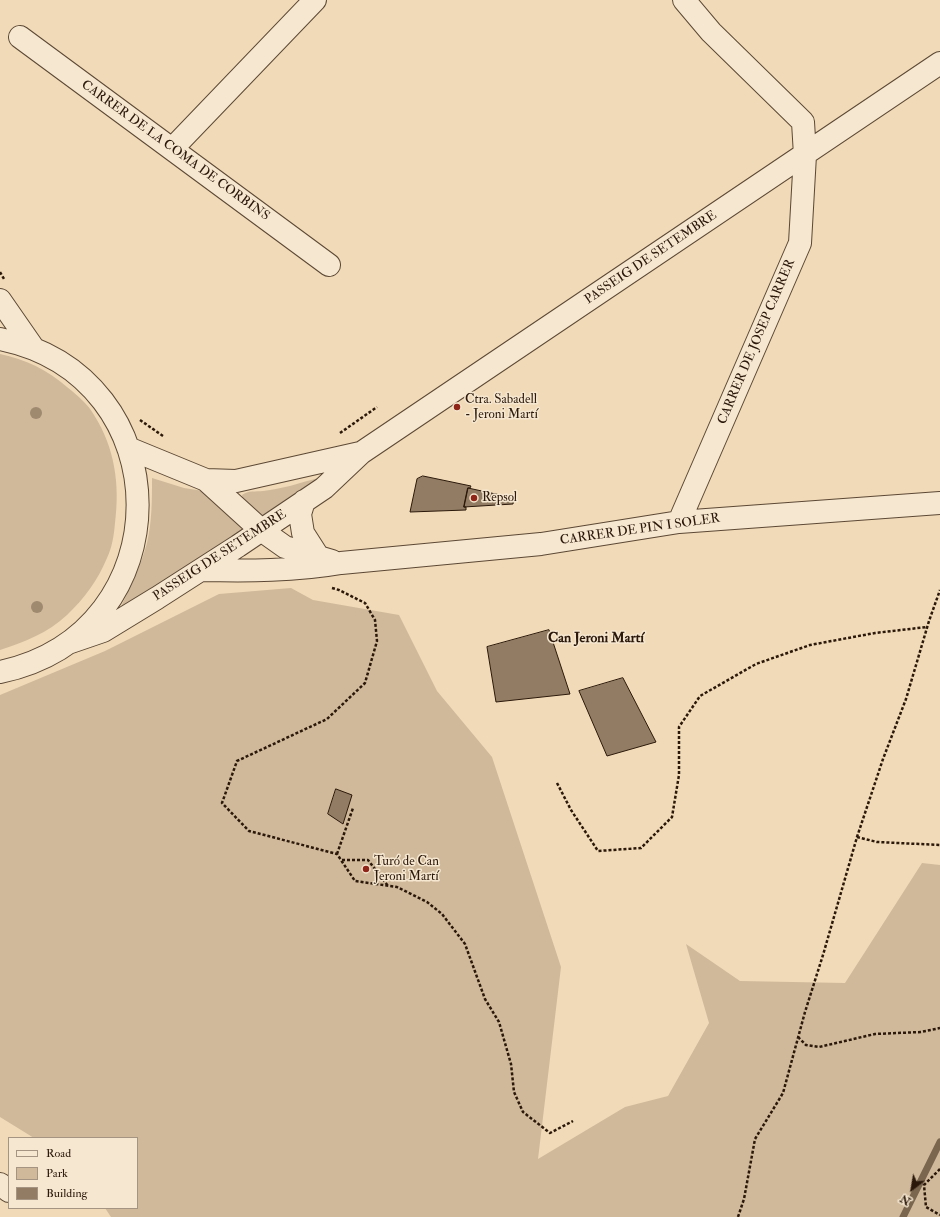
<!DOCTYPE html>
<html>
<head>
<meta charset="utf-8">
<style>
	body { margin:0 }
	#map { position:relative; width:940px; height:1217px; overflow:hidden; background:#f1dab7; font-family:"IM FELL Double Pica",serif }
	canvas { display:block }
	.legend { position:absolute; left:8px; top:1137px; width:130px; height:72px; box-sizing:border-box; background:#f6e7d0; border:1px solid #a59481; margin:0; padding:5px 7px; list-style:none; font-size:12px; color:#2b180a }
	.legend li { display:flex; align-items:center; gap:8px; height:20px }
	.legend b { width:20px; border:1px solid #a59481 }
	.north { position:absolute; left:892px; top:1169px; width:40px; height:40px; -webkit-text-stroke:3px #f6e7d0; paint-order:stroke; rotate:211deg; font-size:11px; font-weight:700; line-height:16px; text-align:center; color:#2b180a }
	.north::after { content:''; display:block; margin:auto; width:14px; height:18px; background:#2b180a; clip-path:polygon(50% 0,100% 100%,50% 72%,0 100%) }
</style>
</head>
<body>
<div id="map">
<canvas width="940" height="1217"></canvas>
<ul class="legend">
<li><b style="height:5px;background:#f6e7d0"></b>Road</li>
<li><b style="height:11px;background:#cfb99a"></b>Park</li>
<li><b style="height:11px;background:#927d64"></b>Building</li>
</ul>
<div class="north">N</div>
</div>
<script>
const ctx = document.querySelector('canvas').getContext('2d');
ctx.lineJoin = 'round';
function fillPath(path, color) {
  ctx.fillStyle = color;
  ctx.fill(path, 'evenodd');
}
function strokePath(path, color, width, dash) {
  ctx.strokeStyle = color;
  ctx.lineWidth = width;
  ctx.lineCap = dash ? 'butt' : 'round';
  ctx.setLineDash(dash || []);
  ctx.stroke(path);
}
function drawText(font, color, halo, rows, align = 'center') {
  ctx.font = font + ' "IM FELL Double Pica",serif';
  ctx.lineWidth = 3;
  ctx.setLineDash([]);
  ctx.textBaseline = 'middle';
  ctx.strokeStyle = halo;
  ctx.fillStyle = color;
  for (const [text, x, y, turn = 0] of rows) {
    ctx.save();
    ctx.translate(x, y);
    ctx.rotate((+turn || 0) * Math.PI / 180);
    ctx.textAlign = isNaN(turn) ? turn : align;
    if (halo) ctx.strokeText(text, 0, 0);
    ctx.fillText(text, 0, 0);
    ctx.restore();
  }
}
const green = new Path2D(`
	M0,354c25,5 48,16 67,33 10,8 21,17 27,28 21,33 26,70 21,108 -1,12 -3,25 -8,35 -9,22 -23,41 -40,57 -19,18 -43,27 -67,35z
	M152,478l32,10 26,4 33,35 -2,5 -121,77c10,-22 21,-43 27,-66 5,-21 5,-43 5,-65z
	M318,478l-56,38 -19,-16 -1,-5c6,-5 14,-3 21,-4 19,-2 37,-8 55,-13z
	M291,588l22,12 86,15 38,76 55,66 69,210 -23,192 87,-52 43,-11 41,-73 -23,-79 54,37 105,2 77,-120 18,2v352h-829l-6,-9h32v-70h-103l-34,-21v-422l105,-44 114,-57z`);
const stream = new Path2D(`
	M903,1217l37,-75`);
const building = new Path2D(`
	M423,476l48,10 -1,2h-2l-4,19h2v3l-56,2 7,-33z
	M468,488l46,10 -1,6 -49,3z
	M549,630l21,64 -74,8 -9,-55z
	M623,678l33,64 -49,14 -28,-65z
	M336,789l16,6 -9,29 -15,-10z`);
const path = new Path2D(`
	M0,272l4,7
	M140,420l23,16
	M340,433l37,-26
	M332,588l7,2 26,13 10,17 2,21 -12,42 -38,36 -90,42 -15,42 27,28 88,23 18,27 42,6 30,15 15,12 23,30 20,55 14,23 12,42 3,28 9,20 27,21 23,-12
	M557,783l14,27 27,41 43,-3 31,-31 7,-42v-48l21,-31 56,-32 54,-19 65,-12 52,-6
	M857,837l20,5 63,3
	M337,854l16,-46
	M342,860h26l20,26
	M798,1037l8,8 13,2 56,-13 46,-2 19,-4
	M940,1169l-16,16 2,22 14,8
	M738,1217l6,-18 11,-60 28,-46 22,-81 18,-57 34,-118 26,-78 23,-60 23,-78 11,-31`);
const minor = new Path2D(`
	M20,37l309,228
	M172,149l143,-149
	M0,300l34,49
	M0,339c183,37 184,294 0,333
	M128,448l78,32 30,1 124,-28
	M206,480l55,50 24,17 47,14
	M304,501l-4,13 3,19 16,25
	M679,522l121,-279 5,-88 -2,-33 -92,-90 -27,-32
	M201,570c47,1 94,1 140,-7l200,-19 138,-22 261,-19
	M68,643l35,-12 54,-33 81,-52 86,-58 37,-35 579,-390
	M0,1184l9,7`);
const trees = [
	[36,413],
	[37,607]
];
const markers = [
	[457,407,4,"#8f2418"],
	[474,498,4,"#8f2418"],
	[366,869,4,"#8f2418"]
];
const streetNames = [
	["CARRER DE LA COMA DE CORBINS",175,151,36],
	["PASSEIG DE SETEMBRE",651,258,-34],
	["CARRER DE JOSEP CARRER",757,342,-67],
	["CARRER DE PIN I SOLER",640,530,-8],
	["PASSEIG DE SETEMBRE",220,556,-33]
];
const poiNames = [
	["Ctra. Sabadell",465,400],
	["- Jeroni Martí",465,415],
	["Repsol",482,498],
	["Turó de Can",374,862],
	["Jeroni Martí",374,877]
];
const neighbourhoodNames = [
	["Can Jeroni Martí",596,639]
];
fillPath(green, '#cfb99a');
strokePath(stream, '#7a654e', 7);
fillPath(building, '#927d64');
strokePath(building, '#2b180a', 1);
strokePath(minor, '#5c4835', 24);
strokePath(path, '#2b180a', 2.5, [3, 2]);
strokePath(minor, '#f6e7d0', 22);
ctx.fillStyle = '#9f8a70';
for (const [x, y] of trees) {
  ctx.beginPath();
  ctx.arc(x, y, 6, 0, 2 * Math.PI);
  ctx.fill();
}
for (const [x, y, r, color] of markers) {
  const dot = new Path2D();
  dot.arc(x, y, r, 0, 2 * Math.PI);
  ctx.fillStyle = color;
  ctx.fill(dot);
  strokePath(dot, '#f6e7d0', 1.5);
}
drawText('13px', '#2b180a', '#f6e7d0', streetNames);
drawText('13px', '#2b180a', '#f6e7d0', poiNames, 'left');
drawText('bold 14px', '#2b180a', '#f6e7d0', neighbourhoodNames);
</script>
</body>
</html>
